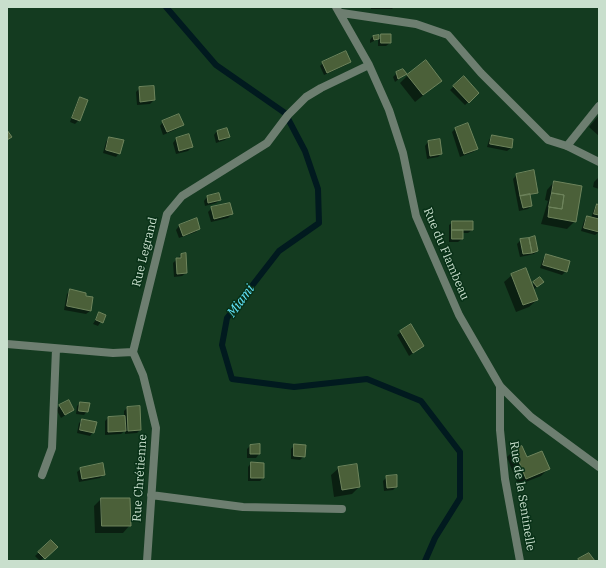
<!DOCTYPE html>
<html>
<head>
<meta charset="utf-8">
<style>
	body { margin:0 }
	#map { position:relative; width:606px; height:568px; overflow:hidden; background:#143b20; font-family:"IBM Plex Serif",serif }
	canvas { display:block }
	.frame { position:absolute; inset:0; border:8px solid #c9dfcd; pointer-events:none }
</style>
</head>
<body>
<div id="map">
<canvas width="606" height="568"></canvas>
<div class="frame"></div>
</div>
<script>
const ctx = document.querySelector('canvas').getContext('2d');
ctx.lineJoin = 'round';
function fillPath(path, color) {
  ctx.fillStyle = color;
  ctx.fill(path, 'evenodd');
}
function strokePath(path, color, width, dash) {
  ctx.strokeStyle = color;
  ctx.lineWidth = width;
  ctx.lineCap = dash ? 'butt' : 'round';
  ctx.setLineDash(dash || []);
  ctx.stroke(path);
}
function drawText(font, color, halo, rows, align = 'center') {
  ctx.font = font + ' "IBM Plex Serif",serif';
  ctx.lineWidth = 3;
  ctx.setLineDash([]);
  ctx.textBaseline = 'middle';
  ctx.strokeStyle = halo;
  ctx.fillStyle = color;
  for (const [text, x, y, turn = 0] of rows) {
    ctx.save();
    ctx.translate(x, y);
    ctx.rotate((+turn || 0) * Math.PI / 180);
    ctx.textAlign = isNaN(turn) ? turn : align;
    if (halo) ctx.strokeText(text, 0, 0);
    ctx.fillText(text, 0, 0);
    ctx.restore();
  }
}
const shadow = new Path2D(`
	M371,7h23l-2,2h-21z
	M382,35l8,8 -4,3h-8v-7l-8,4v-3l3,-4 5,2z
	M350,62l-4,3 -22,10 -4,-9 3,-3z
	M397,73l8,1 -10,8 -2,-5z
	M408,75l33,6 -26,21 -15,-19z
	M463,78l15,15 -13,12 -15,-15z
	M140,88l14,12 -4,4 -13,1 -1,-13z
	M80,99l-1,21 -4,4 -5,-2 7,-20z
	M599,115v21l-10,-9z
	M163,122l20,3 -4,3 -16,7 -3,-9z
	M468,124l9,25 -4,3 -13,5 -8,-25 3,-3z
	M217,131l12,6 -4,3 -9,3 -2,-8z
	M492,136l19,12 -4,3 -20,-4 2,-7z
	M109,138l10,15 -3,4 -13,-4 3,-11z
	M176,139l16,8 -4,4 -12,3 -3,-11z
	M428,142l13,12 -3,3 -11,2 -2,-13z
	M517,175l20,17 -8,4 2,10 -3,3 -9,2 -6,-32z
	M598,178h1v11l-6,-2 1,-5z
	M554,182l21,39 -8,8 -26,-5 7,-23 -3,-1 2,-10z
	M207,197l13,3 -4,3 -11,3 -1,-5z
	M597,205l2,1v26l-4,3 -14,-4 3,-10 3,-4 4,1 3,-9z
	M212,208l20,6 -4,4 -17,4 -3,-10z
	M196,220l3,8 -3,4 -17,6 -3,-8 3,-4z
	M453,222l19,8 -4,3h-6v6l-4,3h-9v-17z
	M521,240l16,11 -3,3 -14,3 -3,-13z
	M185,254l1,19 -4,3 -8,1 -1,-14 8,-8z
	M547,255l19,16 -4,4 -22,-7 3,-9z
	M512,275l19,11 3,-3 5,2 -6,5 4,10 -8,7 -13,5 -12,-30z
	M70,291l20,20 -4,3 -22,-4 3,-16z
	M100,313l5,2 -7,11 -5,-2z
	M411,325l12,21 -14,10 -12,-21z
	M80,403l7,8 -3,4 -8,-1 1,-8z
	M60,406l13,4 -12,8 -5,-9z
	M127,408l13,22 -3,3 -12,1v-3l-4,3 -16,1v-14l3,-3 16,-1v-6z
	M82,420l11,12 -3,4 -13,-3 2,-10z
	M295,445l9,11 -4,4 -9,-1v-10z
	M250,446h9v8l-3,4h-9v-9z
	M522,447l5,12 22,9 -8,8 -23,9 -11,-28 7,-7z
	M251,463l12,1v14l-3,3h-12v-14z
	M339,468l20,19 -7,7 -18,3 -3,-22z
	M81,469l23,5 -4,4 -21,4 -2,-10z
	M387,477l9,10 -3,3 -9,1 -1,-10z
	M101,499l29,26 -7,8h-28l-1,-27z
	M51,541l5,6 -16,14 -5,-5z`);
const stream = new Path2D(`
	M166,7l50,58 69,48 20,38 13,38 1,34 -40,28 -52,67 -5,27 10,34 62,8 73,-8 54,22 39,51v46l-25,40 -10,23`);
const building = new Path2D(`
	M381,34h10v9h-10z
	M379,35v4l-5,1 -1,-4z
	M346,51l5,11 -24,11 -5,-11z
	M426,60l16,21 -19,14 -16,-20z
	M403,69l4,5 -9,5 -2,-7z
	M464,76l15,17 -10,10 -16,-17z
	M154,86l1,14 -15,2 -1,-15z
	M80,97l8,3 -8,21 -8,-3z
	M179,114l5,11 -17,7 -5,-11z
	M468,123l10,26 -14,5 -9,-26z
	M227,128l3,9 -11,3 -2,-9z
	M7,130l5,7 -5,3z
	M189,134l4,13 -14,4 -3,-13z
	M492,135l21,4 -1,9 -22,-4z
	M109,137l15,3 -4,14 -14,-4z
	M440,139l2,15 -12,2 -2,-15z
	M534,170l4,23 -18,3 -4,-22z
	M554,181l28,5 -6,36 -28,-5 1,-10 13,2 2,-14 -12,-2z
	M219,193l2,7 -13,3 -1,-7z
	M552,193l12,2 -2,14 -13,-2z
	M530,194l2,12 -9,2 -3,-12z
	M230,203l3,11 -19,5 -3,-12z
	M597,204l2,1v10l-5,-1z
	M587,216l12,3v13l-15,-4z
	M197,218l3,11 -17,7 -4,-11z
	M452,221h21v9h-21z
	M452,230h11v9h-11z
	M535,236l3,15 -6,2 -3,-15z
	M529,238l3,15 -9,1 -3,-15z
	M186,253l1,20 -10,1 -1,-16h5v-4z
	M546,254l24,7 -3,11 -24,-7z
	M526,268l12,32 -15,5 -12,-31z
	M540,277l4,5 -7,5 -4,-5z
	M70,289l16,4v3l7,1 -2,14 -24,-5z
	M99,312l7,3 -3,8 -7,-3z
	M411,324l13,22 -11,7 -13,-22z
	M69,400l5,10 -9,5 -6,-10z
	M80,402l10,1 -2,9 -9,-1z
	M140,406l1,24 -13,1 -1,-24z
	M125,416l1,15 -18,1v-15z
	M82,419l15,3 -3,11 -14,-3z
	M260,444v10h-10v-9z
	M294,444l12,1 -1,12 -11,-1z
	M522,446l5,11 15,-6 8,18 -24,10 -12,-30z
	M251,462l13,1v15h-13z
	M103,463l2,12 -23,4 -2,-11z
	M357,464l3,23 -18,3 -4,-23z
	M397,475v12l-10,1 -1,-12z
	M101,498h29l1,28h-29z
	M51,540l7,7 -13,12 -7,-7z
	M589,553l6,8h-16l-1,-2z`);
const lane = new Path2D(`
	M567,146l32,-40`);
const street = new Path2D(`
	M336,7l33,58 20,45 14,43 13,63 43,99 41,71 31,31 68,50
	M342,13l74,11 32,11 33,38 67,67 19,6 32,16
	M7,344l106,9 20,-1 34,-138 15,-18 85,-53 21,-28 18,-18 15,-9 48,-23
	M133,352l10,23 13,53 -9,133
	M500,386v44l5,49 15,82
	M42,475l10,-27 4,-99
	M151,495l92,12 99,2`);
const streetNames = [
	["Rue Legrand",145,252,-76],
	["Rue du Flambeau",446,254,67],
	["Rue Chrétienne",140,478,-86],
	["Rue de la Sentinelle",522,496,81]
];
const waterNames = [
	["Miami",241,301,-54]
];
fillPath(shadow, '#0007');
strokePath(stream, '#011a1f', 6);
fillPath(building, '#4b6039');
strokePath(building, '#6e845c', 1);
strokePath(lane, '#6d7e70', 8);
strokePath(street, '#6d7e70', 8);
drawText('12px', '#c9dfcd', '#083117', streetNames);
drawText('italic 13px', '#61e4fb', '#083117', waterNames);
</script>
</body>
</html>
